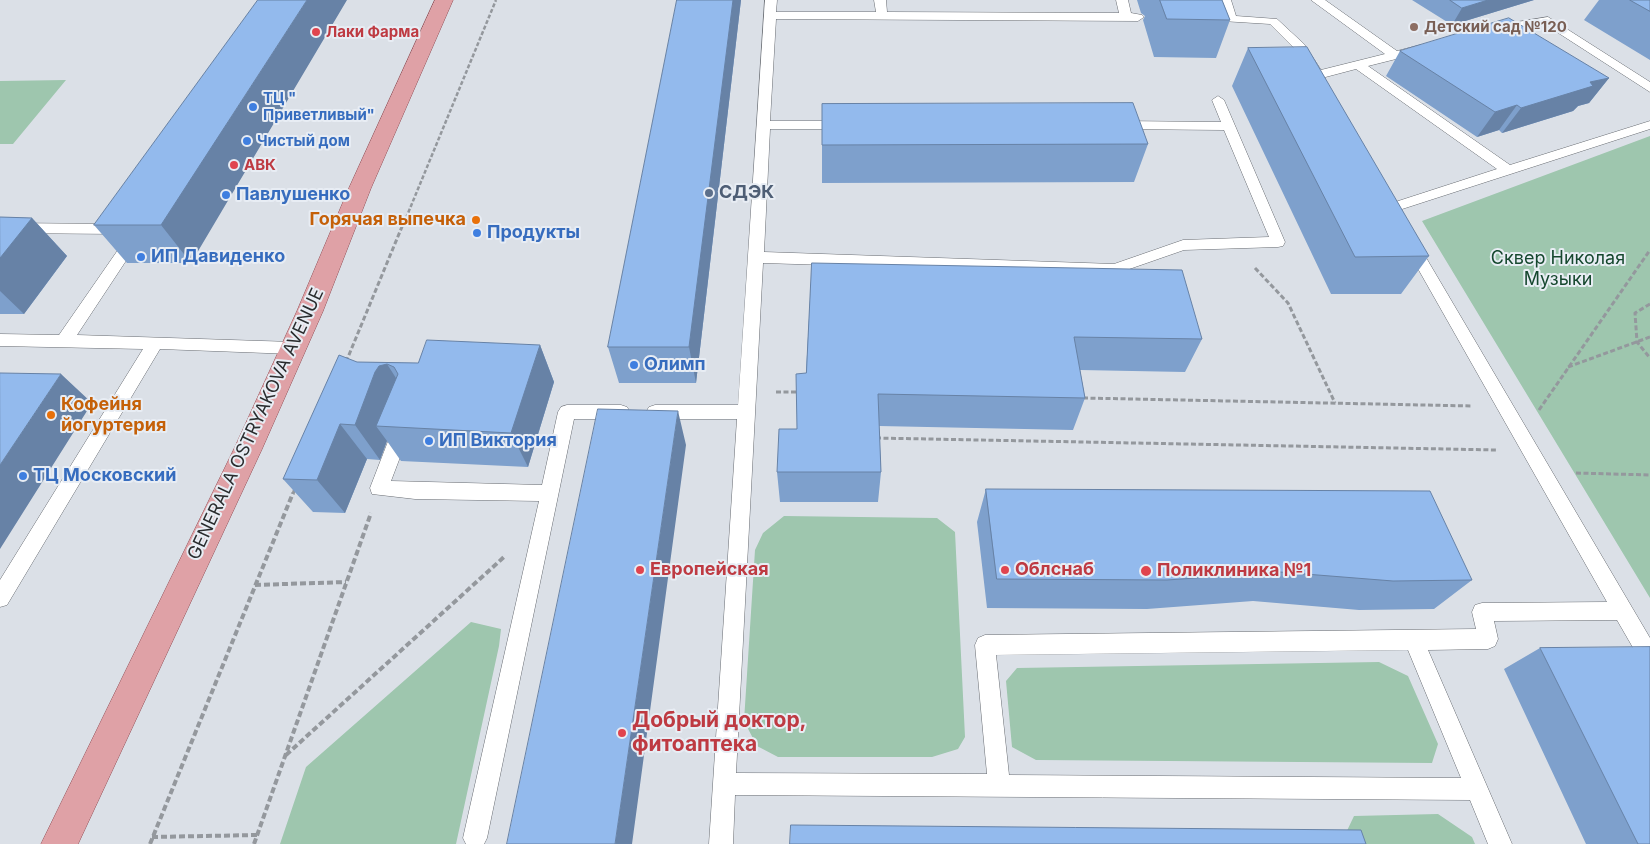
<!DOCTYPE html>
<html>
<head>
<meta charset="utf-8">
<style>
	body { margin:0 }
	canvas { display:block; background:#dbe0e7 }
</style>
</head>
<body>
<canvas width="1650" height="844"></canvas>
<script>
const ctx = document.querySelector('canvas').getContext('2d');
ctx.lineJoin = 'round';
function fillPath(path, color) {
  ctx.fillStyle = color;
  ctx.fill(path, 'evenodd');
}
function strokePath(path, color, width, dash) {
  ctx.strokeStyle = color;
  ctx.lineWidth = width;
  ctx.lineCap = dash ? 'butt' : 'round';
  ctx.setLineDash(dash || []);
  ctx.stroke(path);
}
function drawText(font, color, halo, rows, align = 'center') {
  ctx.font = font + ' Inter,sans-serif';
  ctx.lineWidth = 4;
  ctx.setLineDash([]);
  ctx.textBaseline = 'middle';
  ctx.strokeStyle = halo;
  ctx.fillStyle = color;
  for (const [text, x, y, turn = 0] of rows) {
    ctx.save();
    ctx.translate(x, y);
    ctx.rotate((+turn || 0) * Math.PI / 180);
    ctx.textAlign = isNaN(turn) ? turn : align;
    if (halo) ctx.strokeText(text, 0, 0);
    ctx.fillText(text, 0, 0);
    ctx.restore();
  }
}
const green = new Path2D(`
	M66,80l-53,64h-13v-63z
	M1650,136v462l-228,-377z
	M784,516l153,2 18,14 10,205 -7,12 -26,8h-154l-21,-11 -13,-25 11,-171 8,-17z
	M471,622l30,7 -2,17 -43,198h-176l26,-77z
	M1379,662l29,14 30,68 -6,19 -396,-3 -24,-13 -6,-66 11,-13z
	M1438,814l34,23 3,7h-129l-2,-7 10,-21z`);
const pathFar2 = new Path2D(`
	M406,218l90,-218`);
const pathFar1 = new Path2D(`
	M1255,268l33,35 47,100
	M1650,304l-15,9 2,29 13,16
	M346,362l60,-145
	M1568,367l82,-30
	M776,392h23
	M1083,398l389,8
	M1539,410l111,-160
	M876,438l621,12
	M1576,473l74,2
	M293,494l2,-6`);
const path = new Path2D(`
	M255,585l91,-3
	M286,755l218,-198
	M152,837l105,-2
	M150,844l143,-351
	M254,844l117,-331`);
const service = new Path2D(`
	M765,0h12l-1,12h100l-2,-12h12l1,12 232,1 -3,-13h12l3,13 11,2 2,2 -6,4 -362,-2 -6,102h76l7,4 -7,4h-76l-6,123 350,12 69,-24 86,-3 -45,-107 -107,-1 -7,-4 7,-4 104,1 -9,-22 6,-4 6,4 61,142 -2,4 -5,1 -94,3 -69,24 -352,-11 -27,510 251,1 -12,-129 3,-7 7,-3 491,-6 -4,-17 3,-7 7,-2 125,-1 -203,-358 2,-4 5,-1 5,1 2,4 232,394v30l-7,-3 -26,-45 -123,1 4,18 -3,7 -7,3 -60,1 84,194h-24l-18,-44 -735,-5 -2,49h-24l28,-425h-82l-6,-2 -3,-5 3,-5 6,-2h83zM1408,650l53,128 -452,-3 -13,-120z
	M1219,0h12l5,16 41,3 27,25 17,26 64,-16 -74,-54h14l72,51 23,-6 4,1 2,3 -2,3 -56,14 142,99 140,-44v8l-254,82h-10l-2,-3 2,-3 111,-36 -141,-100 -38,10 -4,-1 -19,-29 -25,-25 -64,-4 -2,-2 2,-2 18,-1z
	M1548,17l102,65v10l-104,-67 -47,8 -6,-4 6,-4z
	M0,223l120,1 5,1 2,4 -2,4 -5,1 -120,-1z
	M134,233l5,1 2,4 -64,97 216,7 6,2 2,4 -2,4 -6,2 -133,-5 -153,256 -7,2v-27l143,-231 -143,-3v-12l59,1 70,-101z
	M567,405h54l6,2 3,5 -3,5 -6,2h-47l-87,419 -3,6h-18l-3,-6 76,-337 -124,-2 -43,-5 -2,-6 22,-57 3,-5 6,-2 6,2 3,5 -19,50 151,4 16,-73 3,-5z`);
const primary = new Path2D(`
	M435,0h18l-82,188 -48,123 -61,138 -184,395h-37l193,-395 63,-138 52,-123z`);
const wall = new Path2D(`
	M258,0l-67,263h-64l-33,-38z
	M677,0h64l-45,383h-77l-11,-36z
	M1137,0h85l8,20 -14,38 -62,-1 -11,-37 2,-4 -4,-3z
	M1412,0h122l-82,25z
	M1599,0h51v60l-66,-40z
	M1248,48l181,208 -28,38h-70l-99,-208z
	M1400,51l209,27 -20,25 -11,3 -5,5 -71,22 -3,-3 -22,7 -91,-61z
	M822,104l326,40 -14,38 -312,1z
	M0,217l32,1 35,38 -43,58h-24z
	M812,263l390,76 -17,33 -105,-2 5,28 -12,32 -194,-4 2,46 -3,30h-98l-3,-30 20,-43 9,-56z
	M540,345l14,37 -26,85 -127,-6 -14,-20 -7,19 -13,-1 -22,54 -32,-1 -30,-33 74,-117 61,1z
	M986,489l486,91 -38,29 -75,1 -106,-9 -106,8 -160,-1 -10,-86z
	M1540,648l110,196h-64l-82,-175z`);
const shadedWall = new Path2D(`
	M307,0h40l-156,263 -30,-38z
	M733,0h8l-45,383 -7,-36z
	M1488,0h46l-82,25 10,-17z
	M1609,78l-20,25 -11,3 -5,5 -71,22 19,-25 69,-26z
	M1517,105l-18,25 -22,7 18,-25z
	M32,218l35,38 -43,58 -24,-23v-33z
	M540,345l14,37 -26,85 -17,-34z
	M387,364l23,36 -34,26 11,15 -7,19 -25,-35 20,-53 4,-6z
	M61,374l31,29 -92,146v-84z
	M678,411l8,34 -54,399h-17z
	M340,424l27,35 -22,54 -28,-33z`);
const building = new Path2D(`
	M258,0h49l-146,225h-67z
	M677,0h56l-44,347h-81z
	M1160,0h62l8,20 -63,-1z
	M1450,0h38l-26,8z
	M1630,0h20v11z
	M1509,18l100,60 -19,4 3,4 -72,22 -4,-3 -22,7 -95,-61z
	M1307,47l122,209 -74,1 -107,-209z
	M1133,103l15,41 -326,1v-41z
	M0,217l32,1 -32,40z
	M812,263l370,7 20,69 -128,-2 11,61 -207,-4 3,78h-104l2,-43h18l-1,-55 10,-1z
	M427,340l113,5 -29,88 -135,-7 22,-52 -4,-7 -7,-3 -8,2 -4,6 -20,53 -15,-1 -23,56 -34,-1 56,-124 18,7 61,1z
	M0,373l61,1 -61,91z
	M598,409l80,2 -63,433h-108z
	M986,489l444,2 42,89 -79,1 -113,-9 -113,8 -170,-1z
	M1650,647v197h-12l-98,-196z
	M791,825l570,5 5,14h-576z`);
const markers = [
	[1414,27,5,"#8d6e63"],
	[316,32,5,"#e0444e"],
	[253,107,5,"#3f7fe0"],
	[247,141,5,"#3f7fe0"],
	[234,165,5,"#e0444e"],
	[709,193,5,"#5c6f8a"],
	[226,195,5,"#3f7fe0"],
	[476,220,5,"#e8710a"],
	[477,233,5,"#3f7fe0"],
	[141,257,5,"#3f7fe0"],
	[634,365,5,"#3f7fe0"],
	[51,415,5,"#e8710a"],
	[429,441,5,"#3f7fe0"],
	[23,476,5,"#3f7fe0"],
	[640,570,5,"#e0444e"],
	[1005,570,5,"#e0444e"],
	[1146,571,6,"#e0444e"],
	[622,733,5,"#e0444e"]
];
const farEducationnames = [
	["Детский сад №120",1424,27]
];
const farHealthnames = [
	["Лаки Фарма",326,32],
	["АВК",244,165]
];
const farShopnames = [
	["ТЦ \"",263,98],
	["Приветливый\"",263,115],
	["Чистый дом",257,141]
];
const serviceNames = [
	["СДЭК",719,193]
];
const shopNames = [
	["Павлушенко",236,195],
	["Продукты",487,233],
	["ИП Давиденко",151,257],
	["Олимп",644,365],
	["ИП Виктория",439,441],
	["ТЦ Московский",33,476]
];
const foodNames = [
	["Горячая выпечка",466,220],
	["Кофейня",61,405,"left"],
	["йогуртерия",61,426,"left"]
];
const parkNames = [
	["Сквер Николая",1558,259],
	["Музыки",1558,280]
];
const streetNames = [
	["GENERALA OSTRYAKOVA AVENUE",256,424,-65]
];
const healthNames = [
	["Европейская",650,570],
	["Облснаб",1015,570],
	["Поликлиника №1",1157,571]
];
const nearHealthnames = [
	["Добрый доктор,",632,721],
	["фитоаптека",632,745]
];
fillPath(green, '#9ec6ae');
strokePath(service, '#686c72', 1);
strokePath(primary, '#924f56', 1);
strokePath(pathFar2, '#94989d', 2.5, [4, 2]);
strokePath(pathFar1, '#94989d', 3, [5, 2.5]);
strokePath(path, '#94989d', 4, [6, 3]);
fillPath(service, '#fff');
fillPath(primary, '#dfa1a6');
fillPath(wall, '#7ea0cc');
fillPath(shadedWall, '#6782a6');
fillPath(building, '#93baed');
strokePath(building, '#6782a6', 1);
for (const [x, y, r, color] of markers) {
  const dot = new Path2D();
  dot.arc(x, y, r, 0, 2 * Math.PI);
  ctx.fillStyle = color;
  ctx.fill(dot);
  strokePath(dot, '#e8edf4', 2);
}
drawText('bold 15px', '#785e54', '#e8edf4', farEducationnames, 'left');
drawText('bold 15px', '#be3a42', '#e8edf4', farHealthnames, 'left');
drawText('bold 15px', '#366cbe', '#e8edf4', farShopnames, 'left');
drawText('bold 18px', '#4e5e75', '#e8edf4', serviceNames, 'left');
drawText('bold 18px', '#366cbe', '#e8edf4', shopNames, 'left');
drawText('bold 18px', '#c56008', '#e8edf4', foodNames, 'right');
drawText('18px', '#16482f', '#e8edf4', parkNames);
drawText('18px', '#2a2c2e', '#e8edf4', streetNames);
drawText('bold 18px', '#be3a42', '#e8edf4', healthNames, 'left');
drawText('bold 21px', '#be3a42', '#e8edf4', nearHealthnames, 'left');
</script>
</body>
</html>
